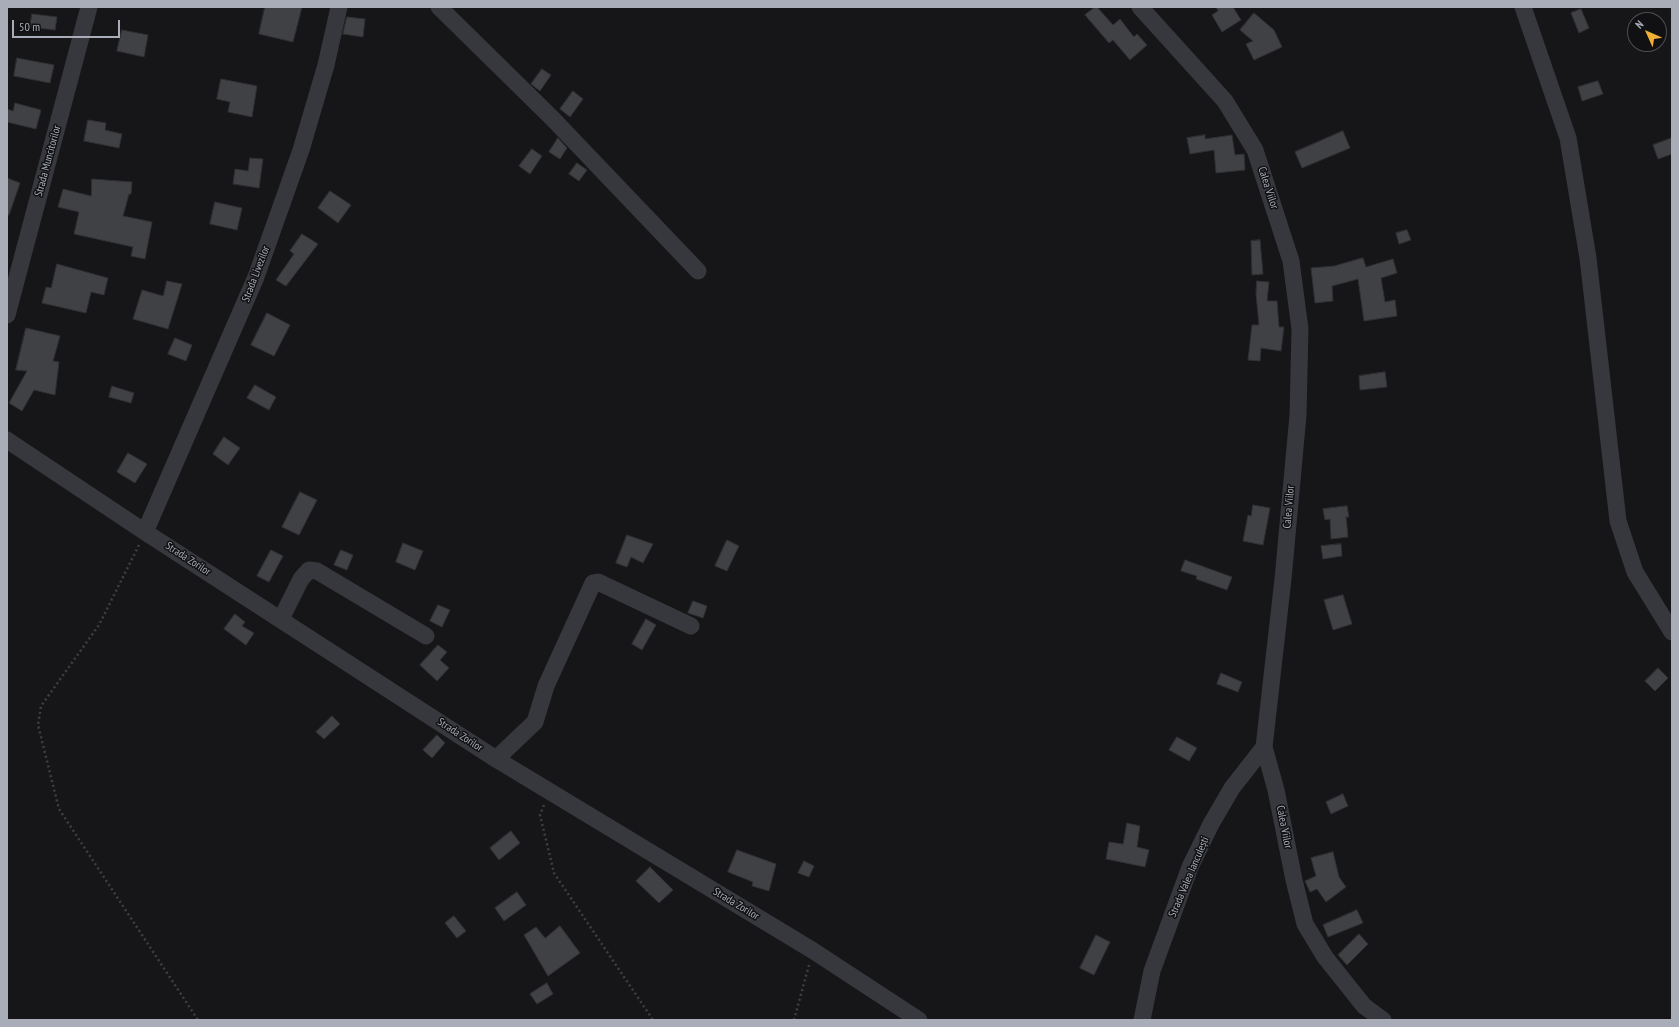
<!DOCTYPE html>
<html>
<head>
<meta charset="utf-8">
<style>
	body { margin:0 }
	#map { position:relative; width:1679px; height:1027px; overflow:hidden; background:#161618; font-family:"PT Sans Narrow",sans-serif }
	canvas { display:block }
	.frame { position:absolute; inset:0; border:8px solid #a8adb8; pointer-events:none }
	.north { position:absolute; left:1627px; top:12px; width:40px; height:40px; box-sizing:border-box; background:#111113; border:1px solid #4d4f55; border-radius:50%; rotate:315deg; font-size:11px; font-weight:700; line-height:16px; text-align:center; color:#a8adb8 }
	.north::after { content:''; display:block; margin:auto; width:14px; height:18px; background:#f2b134; clip-path:polygon(50% 0,100% 100%,50% 72%,0 100%) }
	.scale { position:absolute; left:12px; top:20px; width:108px; height:18px; box-sizing:border-box; border:2px solid #a8adb8; border-top:0; padding-left:5px; font-size:12px; line-height:14px; white-space:nowrap; color:#a8adb8; -webkit-text-stroke:3px #111113; paint-order:stroke }
</style>
</head>
<body>
<div id="map">
<canvas width="1679" height="1027"></canvas>
<div class="frame"></div>
<div class="north">N</div>
<div class="scale">50 m</div>
</div>
<script>
const ctx = document.querySelector('canvas').getContext('2d');
ctx.lineJoin = 'round';
function fillPath(path, color) {
  ctx.fillStyle = color;
  ctx.fill(path, 'evenodd');
}
function strokePath(path, color, width, dash) {
  ctx.strokeStyle = color;
  ctx.lineWidth = width;
  ctx.lineCap = dash ? 'butt' : 'round';
  ctx.setLineDash(dash || []);
  ctx.stroke(path);
}
function drawText(font, color, halo, rows, align = 'center') {
  ctx.font = font + ' "PT Sans Narrow",sans-serif';
  ctx.lineWidth = 3;
  ctx.setLineDash([]);
  ctx.textBaseline = 'middle';
  ctx.strokeStyle = halo;
  ctx.fillStyle = color;
  for (const [text, x, y, turn = 0] of rows) {
    ctx.save();
    ctx.translate(x, y);
    ctx.rotate((+turn || 0) * Math.PI / 180);
    ctx.textAlign = isNaN(turn) ? turn : align;
    if (halo) ctx.strokeText(text, 0, 0);
    ctx.fillText(text, 0, 0);
    ctx.restore();
  }
}
const building = new Path2D(`
	M265,7h37l-9,35 -34,-8z
	M1095,7h2l16,18 7,-6 14,18 3,-3 10,11 -17,15 -17,-20 -4,3 -24,-28z
	M1216,7h17l8,13 -19,12 -10,-17 6,-4z
	M1581,9l8,19 -10,5 -8,-20z
	M1254,13l20,17 8,17 -28,13 -8,-16 7,-3 -13,-11z
	M32,14l25,3 -2,13 -25,-3z
	M347,17l18,2 -2,18 -20,-3z
	M122,30l26,5 -4,22 -27,-6z
	M17,58l37,7 -4,18 -36,-7z
	M542,69l9,6 -11,16 -9,-7z
	M221,79l36,7 -5,31 -24,-5 2,-10 -13,-3z
	M1598,81l5,13 -21,7 -4,-14z
	M573,91l10,8 -13,18 -10,-8z
	M15,103l26,7 -5,19 -29,-7v-13l6,2z
	M88,120l18,3 -1,7 17,4 -3,14 -35,-7z
	M1343,131l7,17 -48,20 -7,-16z
	M1205,135v4l27,-4 3,20 9,-1 1,16 -29,3 -2,-23 -24,4 -3,-16z
	M558,138l9,10 -7,11 -11,-7z
	M1672,138v16l-14,5 -5,-14z
	M532,149l10,7 -12,18 -11,-8z
	M250,158l13,1 -4,29 -26,-4 2,-15 13,2z
	M577,163l10,7 -8,11 -10,-7z
	M7,178l13,5 -11,32h-2z
	M92,179l40,3 -1,12h-2l-6,22 29,6 -7,37 -14,-3 2,-9 -59,-13 5,-22 -21,-5 5,-18 28,7z
	M330,191l21,14 -13,18 -20,-15z
	M215,202l27,6 -5,22 -27,-6z
	M1407,230l4,10 -12,4 -3,-11z
	M302,234l16,10 -32,42 -10,-6 18,-26 -4,-3z
	M1260,240l3,34 -11,1 -1,-34z
	M1363,258l3,9 27,-8 4,14 -16,5 4,24 10,-2 2,16 -33,5 -6,-42 -26,7 1,15 -18,2 -4,-35 23,-2z
	M57,264l51,14 -4,17 -13,-3 -5,21 -44,-10 4,-16 5,1z
	M167,281l15,3 -14,45 -35,-10 9,-29 21,6z
	M1257,281l12,1 -2,19h10l2,26h5l-3,24 -20,-3 -1,13 -12,-1 4,-35h7l-3,-31z
	M267,313l23,12 -16,31 -23,-11z
	M26,328l34,8 -7,25 6,1 -4,33 -21,-5 -12,21 -13,-8 18,-32 -11,-1z
	M175,338l17,7 -6,16 -18,-7z
	M1385,372l2,15 -27,3 -1,-14z
	M255,385l21,12 -7,13 -22,-12z
	M112,386l22,7 -3,10 -22,-6z
	M224,437l16,11 -12,17 -15,-11z
	M128,453l19,11 -12,19 -18,-11z
	M300,492l17,8 -18,35 -17,-8z
	M1253,505l17,3 -7,37 -20,-4 5,-26 3,1z
	M1347,506l2,11h-3l2,20 -17,2 -1,-20 -5,1 -2,-11z
	M627,535l26,9 -10,19 -12,-6 -4,10 -11,-4z
	M727,540l12,6 -12,25 -12,-5z
	M403,543l20,8 -8,19 -19,-8z
	M1341,544l1,12 -19,3 -2,-13z
	M271,550l12,6 -14,26 -12,-6z
	M341,550l12,5 -6,15 -13,-5z
	M1185,560l47,17 -5,13 -31,-11 1,-3 -16,-5z
	M1343,595l9,29 -19,6 -9,-30z
	M693,601l14,5 -4,12 -15,-5z
	M438,605l12,5 -8,17 -12,-6z
	M235,614l10,8 -3,4 12,7 -8,12 -22,-16z
	M646,619l10,6 -14,25 -10,-6z
	M438,645l9,7 -7,8 9,8 -12,13 -17,-16z
	M1658,668l10,10 -13,13 -10,-10z
	M1221,673l21,9 -4,10 -21,-8z
	M332,716l8,8 -16,15 -8,-7z
	M437,735l8,8 -13,15 -9,-8z
	M1177,737l20,11 -8,13 -20,-11z
	M1343,794l5,12 -17,8 -5,-12z
	M1127,823l13,3 -3,21 12,3 -4,17 -39,-8 3,-17 14,2z
	M511,831l9,12 -21,17 -9,-12z
	M737,850l39,14 -7,27 -17,-5 1,-4 -25,-10z
	M1333,852l6,25 7,10 -20,15 -9,-13 -7,3 -5,-11 11,-5 -5,-18z
	M804,861l10,5 -5,11 -11,-4z
	M650,867l23,23 -14,13 -23,-22z
	M517,892l9,13 -22,16 -9,-13z
	M1357,910l6,13 -35,14 -5,-12z
	M454,916l12,15 -9,7 -12,-15z
	M560,926l20,27 -32,23 -24,-41 12,-8 9,11z
	M1359,934l9,10 -21,21 -9,-10z
	M1096,935l14,7 -16,33 -14,-7z
	M547,983l6,11 -16,10 -7,-10z`);
const path = new Path2D(`
	M139,545l-40,80 -58,81 -3,19 21,84 139,211
	M544,805l-4,10 14,58 99,147
	M794,1020l15,-55`);
const minor = new Path2D(`
	M439,7l114,112 145,152
	M1140,7l85,94 30,49 36,111 9,68 -2,86 -15,164 -19,168 12,43 18,90 11,44 20,33 39,49 19,14
	M1523,7l45,131 20,120 30,263 17,51 37,60
	M7,315l82,-308
	M7,440l138,92 351,227 316,191 107,70
	M145,532l111,-255 45,-127 25,-85 13,-58
	M281,619l20,-40 8,-9 8,1 109,65
	M496,759l39,-37 11,-36 47,-103 5,-1 93,44
	M1142,1020l10,-49 38,-104 21,-43 21,-36 32,-41`);
const streetNames = [
	["Strada Muncitorilor",48,161,-75],
	["Calea Viilor",1268,188,72],
	["Strada Livezilor",256,274,-69],
	["Calea Viilor",1289,507,-85],
	["Strada Zorilor",188,559,33],
	["Strada Zorilor",460,735,33],
	["Calea Viilor",1284,827,79],
	["Strada Valea Ianculești",1189,877,-67],
	["Strada Zorilor",736,904,31]
];
fillPath(building, '#404145');
strokePath(building, '#303034', 1);
strokePath(path, '#3d3f44', 2.5, [2, 3]);
strokePath(minor, '#37383d', 17);
drawText('11px', '#a8adb8', '#111113', streetNames);
</script>
</body>
</html>
